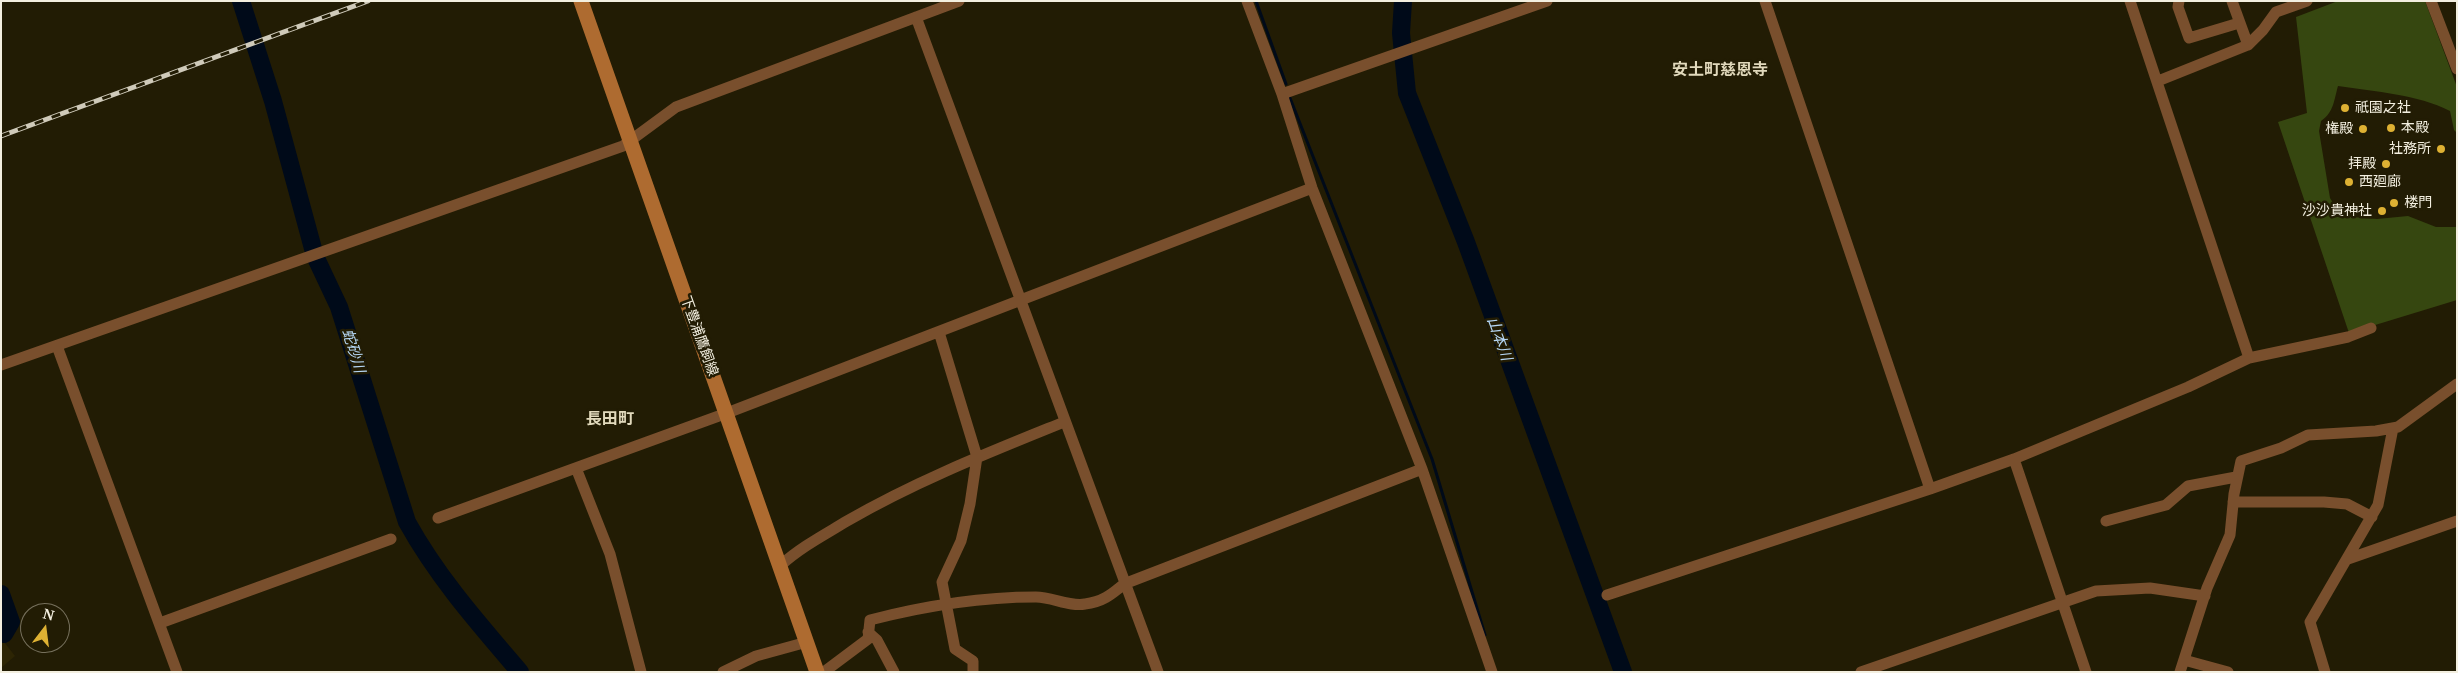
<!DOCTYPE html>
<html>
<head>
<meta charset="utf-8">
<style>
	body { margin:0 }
	#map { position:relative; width:2458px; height:673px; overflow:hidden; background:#221c04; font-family:"Noto Serif",serif }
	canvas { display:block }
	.frame { position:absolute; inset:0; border:2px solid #f3efe0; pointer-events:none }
	.north { position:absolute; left:20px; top:603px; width:50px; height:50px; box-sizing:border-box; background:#221c04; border:1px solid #76705c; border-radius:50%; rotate:15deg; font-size:14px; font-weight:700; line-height:20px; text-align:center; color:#f3efe0 }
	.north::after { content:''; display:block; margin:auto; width:18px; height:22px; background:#deb133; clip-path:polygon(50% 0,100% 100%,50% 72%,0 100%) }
</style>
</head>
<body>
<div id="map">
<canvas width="2458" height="673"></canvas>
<div class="frame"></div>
<div class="north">N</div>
</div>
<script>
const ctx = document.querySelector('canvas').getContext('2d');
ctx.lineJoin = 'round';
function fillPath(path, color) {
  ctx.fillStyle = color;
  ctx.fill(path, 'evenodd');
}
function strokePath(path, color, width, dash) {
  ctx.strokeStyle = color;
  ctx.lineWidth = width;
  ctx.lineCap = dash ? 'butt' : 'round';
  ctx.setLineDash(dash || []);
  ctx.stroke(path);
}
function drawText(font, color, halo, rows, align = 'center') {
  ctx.font = font + ' "Noto Serif","Noto Sans JP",serif';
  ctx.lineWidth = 5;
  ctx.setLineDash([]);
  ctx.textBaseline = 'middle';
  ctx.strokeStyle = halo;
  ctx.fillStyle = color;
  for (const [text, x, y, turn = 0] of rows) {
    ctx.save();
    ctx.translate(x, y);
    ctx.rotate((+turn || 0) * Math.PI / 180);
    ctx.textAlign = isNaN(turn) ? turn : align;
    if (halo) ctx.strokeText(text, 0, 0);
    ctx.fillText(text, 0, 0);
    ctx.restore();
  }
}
const built = new Path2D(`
	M1,638l14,18 -14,12z`);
const green = new Path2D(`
	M2338,1h87l32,86v46l-3,-3 -4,-19c-33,-17 -74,-19 -112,-25 -4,14 -4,26 -17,35l-2,10 11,67 11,18 36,3 31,-3 28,11h21v73l-108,33 -71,-211 29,-9 -11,-96z
	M2378,103l19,3 -7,9 -14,-4z`);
const stream = new Path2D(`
	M1256,1l30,83
	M1290,98l142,361 53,176`);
const river = new Path2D(`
	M241,1l32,100 42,155 24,51 68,215c31,56 72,102 113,150
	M1403,1l-2,32 6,60 59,149 157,430
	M1,594l10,28 -7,12`);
const street = new Path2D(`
	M1247,1l35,93 30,94 110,281 70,203
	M1765,1l165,488
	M2130,1l119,357
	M2179,1l-1,6 11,31 50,-15
	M2232,1l16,44
	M2431,1l26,68
	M916,17l242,655
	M2158,81l90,-36 15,-15 13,-18 31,-11
	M1282,94l265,-93
	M939,332l38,125 -7,47 -9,37 -19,41 13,67 18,12v11
	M57,346l120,326
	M1,365l622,-219 53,-39 283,-106
	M2014,459l72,213
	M576,468l34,86 31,118
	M2233,502h91l23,2 25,13
	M438,518l289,-105 585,-225
	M2106,521l60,-16 22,-19 48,-9
	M2348,559l109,-38
	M781,565c20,-18 43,-30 66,-44 69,-40 143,-69 217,-99
	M1607,595l323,-106 84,-30 174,-72 61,-29 99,-21 23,-9
	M160,623l231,-84
	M868,632l9,8 17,32
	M2184,660l44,12
	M723,672l33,-16 51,-14
	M824,672l44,-33 2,-19c54,-14 110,-23 166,-23 16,0 34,10 49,7 17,-2 26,-9 39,-20l298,-115
	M1861,672l235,-81 54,-3 55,8
	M2180,672l27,-84 23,-53 4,-41 7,-33 40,-13 27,-13 68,-4 22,-4 59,-43
	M2325,672l-15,-50 68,-117 15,-77`);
const secondary = new Path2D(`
	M581,1l236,671`);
const rail = new Path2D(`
	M1,136l367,-135`);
const markers = [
	[2345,108,5,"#deb133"],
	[2391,128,5,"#deb133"],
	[2363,129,5,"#deb133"],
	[2441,149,5,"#deb133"],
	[2386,164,5,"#deb133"],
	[2349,182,5,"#deb133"],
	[2394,203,5,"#deb133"],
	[2382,211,5,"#deb133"]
];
const poiNames = [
	["祇園之社",2355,108],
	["本殿",2401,128],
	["権殿",2353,129,"right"],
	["社務所",2431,149,"right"],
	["拝殿",2376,164,"right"],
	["西廻廊",2359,182],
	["楼門",2404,203],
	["沙沙貴神社",2372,211,"right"]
];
const streetNames = [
	["下豊浦鷹飼線",699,336,70]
];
const waterNames = [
	["山本川",1499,339,70],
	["蛇砂川",353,351,73]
];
const quarterNames = [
	["安土町慈恩寺",1720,70],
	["長田町",610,419]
];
fillPath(built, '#2d2504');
fillPath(green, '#364710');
strokePath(stream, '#000a19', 3);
strokePath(river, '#000a19', 18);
strokePath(street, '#794f2d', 11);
strokePath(secondary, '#ae6b30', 15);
strokePath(rail, '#cfcaba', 5);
strokePath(rail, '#221c04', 3, [9]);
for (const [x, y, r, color] of markers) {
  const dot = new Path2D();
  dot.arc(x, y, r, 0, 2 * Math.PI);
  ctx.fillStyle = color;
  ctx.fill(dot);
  strokePath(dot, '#221c04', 2);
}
drawText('14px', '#f3efe0', '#221c04', poiNames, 'left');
drawText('14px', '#f3efe0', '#221c04', streetNames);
drawText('italic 15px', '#b5d6f4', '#221c04', waterNames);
drawText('bold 16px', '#e1d9bc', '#221c04', quarterNames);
</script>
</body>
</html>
